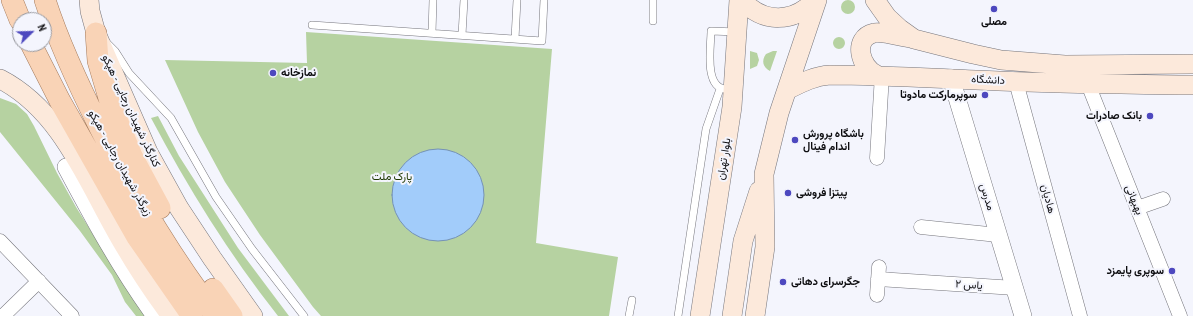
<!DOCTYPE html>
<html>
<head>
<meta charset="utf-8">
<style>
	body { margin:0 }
	#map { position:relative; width:1193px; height:316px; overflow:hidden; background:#f4f5fd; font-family:"PT Sans Narrow",sans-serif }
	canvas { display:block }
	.north { position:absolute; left:12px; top:12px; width:40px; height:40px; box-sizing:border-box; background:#f4f5fd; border:1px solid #97989e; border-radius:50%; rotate:67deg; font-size:11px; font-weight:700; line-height:16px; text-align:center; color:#0c0c0f }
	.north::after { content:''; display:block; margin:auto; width:14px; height:18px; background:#4d48bf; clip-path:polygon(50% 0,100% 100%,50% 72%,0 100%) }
</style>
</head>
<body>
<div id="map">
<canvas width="1193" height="316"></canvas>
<div class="north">N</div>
</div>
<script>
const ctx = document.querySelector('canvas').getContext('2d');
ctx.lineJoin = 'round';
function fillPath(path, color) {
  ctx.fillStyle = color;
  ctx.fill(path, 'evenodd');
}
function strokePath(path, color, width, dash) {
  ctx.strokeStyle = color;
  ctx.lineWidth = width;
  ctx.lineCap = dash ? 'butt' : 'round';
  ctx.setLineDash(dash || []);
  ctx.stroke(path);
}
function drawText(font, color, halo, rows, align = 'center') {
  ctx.font = font + ' "PT Sans Narrow",Vazirmatn,sans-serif';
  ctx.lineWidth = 4;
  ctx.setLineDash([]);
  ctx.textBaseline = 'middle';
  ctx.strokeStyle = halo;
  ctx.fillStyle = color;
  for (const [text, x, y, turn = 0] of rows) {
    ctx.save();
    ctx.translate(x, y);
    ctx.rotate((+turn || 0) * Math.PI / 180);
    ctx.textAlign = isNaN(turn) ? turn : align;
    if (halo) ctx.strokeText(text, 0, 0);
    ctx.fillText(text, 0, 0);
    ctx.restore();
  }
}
const green = new Path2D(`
	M841 7a7 7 0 1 1 14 0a7 7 0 1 1-14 0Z
	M306,32l246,17 -16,194 82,14 -9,59h-288l-8,-9 -53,-72 -35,-53 -27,-50 -33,-72 142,3z
	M833 43a6 6 0 1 1 12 0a6 6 0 1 1-12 0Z
	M750,51l7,2 2,7 -2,6 -7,3z
	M773,51h4l-7,20c-7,-4 -9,-10 -4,-17z
	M0,98l16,6 11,10 7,12 23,47 19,34 45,72 26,37h-11l-11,-14 -13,-27 -32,-44 -80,-99z
	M158,116l21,40 59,92 51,68h-11c-49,-62 -90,-128 -127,-198z`);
const water = new Path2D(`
	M392 195a46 46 0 1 1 92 0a46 46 0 1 1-92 0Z`);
const service = new Path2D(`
	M653,21v-21
	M312,25l230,16 2,-41
	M432,33l1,-33
	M462,35l2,-35
	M515,39l2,-39
	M107,43l8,8 14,22 42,45 45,79 36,52 52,67
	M725,89c-21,-2 -14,-43 -14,-58l26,1
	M629,316l3,-16
	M678,316l28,-187 14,-40`);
const minor = new Path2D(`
	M1016,82l64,234
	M1088,84l92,232
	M877,158l5,-83
	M1137,208l26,-9
	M921,227l77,8
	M0,241l72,75
	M878,279l137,9
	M877,295l2,-28
	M3,316l36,-35`);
const tertiary = new Path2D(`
	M951,78l72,238
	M66,167c27,51 55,102 89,149`);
const secondary = new Path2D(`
	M89,0l1,11 6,22 52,119 31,56 33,50 41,58
	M742,0c21,24 52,23 73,0
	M875,0l12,17 13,12 14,10 59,15 28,6 64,5 128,-1
	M877,75c-17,-7 -25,-37 -3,-42 7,-2 29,4 37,5
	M0,79c64,33 89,108 124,166 14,24 30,48 47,71
	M787,90c14,-7 27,-14 43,-15 57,0 113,4 169,6 65,3 129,3 194,4
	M700,316l32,-209 7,-107
	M732,316l11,-75 16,-50
	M755,316l10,-69 -1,-73 15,-61 38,-113`);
const primary = new Path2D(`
	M12,0l8,20
	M45,0c14,44 34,86 55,128 33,65 71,129 116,188
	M96,33l2,28 13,44 21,51 28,52
	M31,44l29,57 77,136 55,79
	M213,289l19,27`);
const markers = [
	[994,9,4,"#4d48bf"],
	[273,73,4,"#4d48bf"],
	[985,95,4,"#4d48bf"],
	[1150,116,4,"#4d48bf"],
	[795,140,4,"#4d48bf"],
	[788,193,4,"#4d48bf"],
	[1172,271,4,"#4d48bf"],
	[783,282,4,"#4d48bf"]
];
const poiNames = [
	["مصلی",994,22,"center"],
	["نمازخانه",281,73],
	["سوپرمارکت مادوتا",977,95,"right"],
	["بانک صادرات",1142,116,"right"],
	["باشگاه پرورش",803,134],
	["اندام فینال",803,147],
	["پیتزا فروشی",796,193],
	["سوپری پایمزد",1164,271,"right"],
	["جگرسرای دهاتی",791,282]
];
const streetNames = [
	["دانشگاه",988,80,3],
	["کنارگذر شهیدان رجایی - هپکو",131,111,65],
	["بلوار تهران",724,159,-81],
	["زیرگذر شهیدان رجایی - هپکو",120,163,61],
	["مدرس",987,197,73],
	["هادیان",1048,199,75],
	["بهبهانی",1134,200,68],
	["یاس ۲",969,285,4]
];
const parkNames = [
	["پارک ملت",392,177]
];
fillPath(green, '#b6d2a1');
fillPath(water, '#a2ccfa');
strokePath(water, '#7592b4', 1);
strokePath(service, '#75757c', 8);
strokePath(minor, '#75757c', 15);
strokePath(tertiary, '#75757c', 18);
strokePath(secondary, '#75757c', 20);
strokePath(primary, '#a37a5c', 22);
strokePath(service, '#fff', 7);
strokePath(minor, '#fff', 14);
strokePath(tertiary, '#fff', 17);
strokePath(secondary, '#fce9db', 19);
strokePath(primary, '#f9d3b6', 21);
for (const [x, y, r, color] of markers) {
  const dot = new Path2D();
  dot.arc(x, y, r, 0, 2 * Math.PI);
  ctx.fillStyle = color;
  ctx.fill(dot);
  strokePath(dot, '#f4f5fd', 1.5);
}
drawText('bold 11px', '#0c0c0f', '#f4f5fd', poiNames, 'left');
drawText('11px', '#0c0c0f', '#f4f5fd', streetNames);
drawText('11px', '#1d3700', '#f4f5fd', parkNames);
</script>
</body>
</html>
